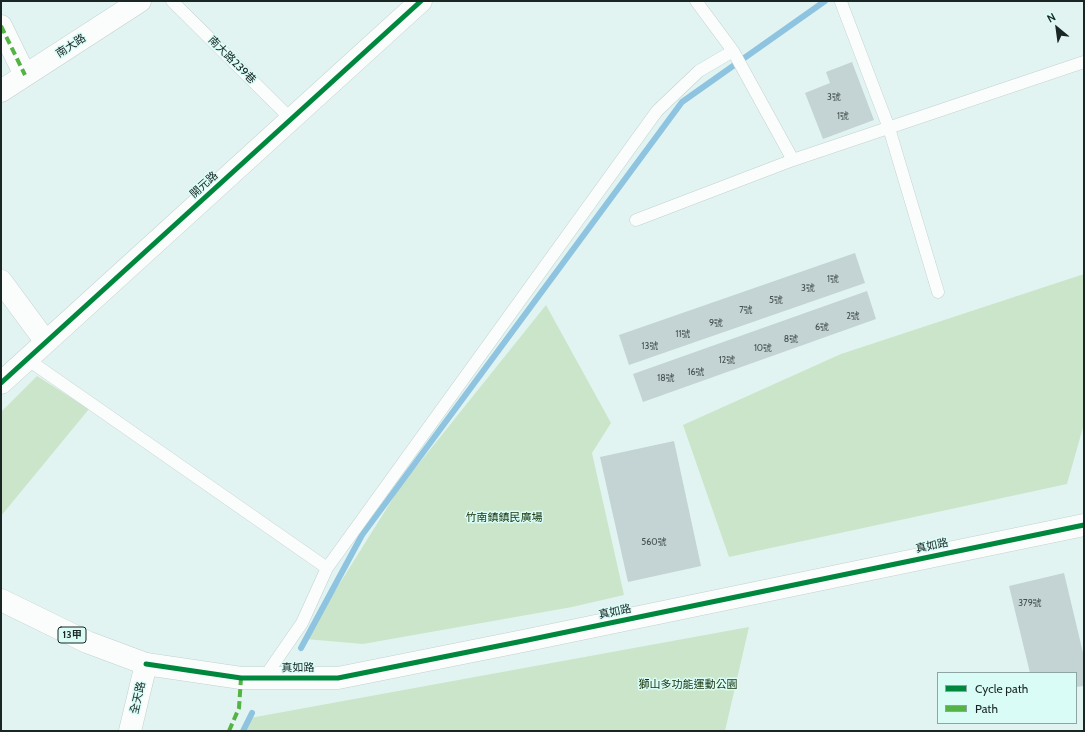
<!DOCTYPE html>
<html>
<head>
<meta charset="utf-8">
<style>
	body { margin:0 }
	#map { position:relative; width:1085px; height:732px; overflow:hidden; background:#e2f4f1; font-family:Cabin,sans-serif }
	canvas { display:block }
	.frame { position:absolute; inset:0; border:2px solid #192624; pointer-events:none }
	.legend { position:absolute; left:937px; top:672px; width:140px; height:52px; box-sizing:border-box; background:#dafcf7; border:1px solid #8da6a3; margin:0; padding:5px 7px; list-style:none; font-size:12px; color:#192624 }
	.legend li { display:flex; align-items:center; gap:8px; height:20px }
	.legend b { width:20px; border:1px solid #8da6a3 }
	.north { position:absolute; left:1037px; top:8px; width:40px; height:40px; -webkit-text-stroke:3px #dafcf7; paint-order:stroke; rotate:331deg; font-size:11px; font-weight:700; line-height:16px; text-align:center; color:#192624 }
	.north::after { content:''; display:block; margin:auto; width:14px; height:18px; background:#192624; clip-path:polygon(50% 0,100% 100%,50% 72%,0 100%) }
</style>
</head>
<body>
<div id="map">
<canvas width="1085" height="732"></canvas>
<div class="frame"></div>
<ul class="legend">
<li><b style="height:5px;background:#00873e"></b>Cycle path</li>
<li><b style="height:5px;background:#55b245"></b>Path</li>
</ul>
<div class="north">N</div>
</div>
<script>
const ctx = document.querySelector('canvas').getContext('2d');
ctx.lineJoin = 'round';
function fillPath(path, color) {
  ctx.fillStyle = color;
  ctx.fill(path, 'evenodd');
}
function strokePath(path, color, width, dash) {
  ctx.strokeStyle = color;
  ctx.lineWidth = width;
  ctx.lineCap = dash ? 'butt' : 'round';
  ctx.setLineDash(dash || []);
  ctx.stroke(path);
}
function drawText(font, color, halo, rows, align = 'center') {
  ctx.font = font + ' Cabin,"Noto Sans TC",sans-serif';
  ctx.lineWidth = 3;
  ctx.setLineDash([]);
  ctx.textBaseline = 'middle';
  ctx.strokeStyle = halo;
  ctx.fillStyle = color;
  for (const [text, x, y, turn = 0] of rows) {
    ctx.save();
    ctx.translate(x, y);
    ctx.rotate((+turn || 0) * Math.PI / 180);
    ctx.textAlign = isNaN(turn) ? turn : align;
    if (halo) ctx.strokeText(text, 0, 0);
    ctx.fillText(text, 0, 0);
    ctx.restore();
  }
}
const green = new Path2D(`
	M1084,274v150l-17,60 -338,73 -46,-132 158,-71z
	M546,305l65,118 -19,30 32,142 -52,12 -209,37 -58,-5 95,-152z
	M37,376l52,33 -88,107v-104z
	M749,627l-24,104h-481l6,-13z`);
const stream = new Path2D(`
	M301,648l61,-113 320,-433 143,-101
	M243,731l9,-18`);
const building = new Path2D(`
	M852,62l22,58 -51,19 -18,-46 25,-10 -4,-11z
	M855,253l10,30 -236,82 -10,-30z
	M867,291l9,28 -233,83 -10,-28z
	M674,441l27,125 -73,16 -28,-125z
	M1064,573l20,84v29l-8,1v-14h-46l-21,-87z`);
const lane = new Path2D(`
	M172,1l119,118
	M841,2l48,126 49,164
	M793,160l291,-98
	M636,220l157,-60 -60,-109 -37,-50
	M27,359l300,209
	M264,678l38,-55 25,-55 330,-457 42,-40 34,-20`);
const street = new Path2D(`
	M1,26l24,49
	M1,91l139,-90
	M1,281l45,61
	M1,383l420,-382`);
const secondary = new Path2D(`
	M146,664l95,14h97l185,-37 561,-116`);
const primary = new Path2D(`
	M1,600l86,42 59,22 -16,67`);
const quiet = new Path2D(`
	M1,26l24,49
	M229,731l10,-23 2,-30`);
const cycleway = new Path2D(`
	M1,383l420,-382
	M146,664l95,14h97l185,-37 561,-116`);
const numberNames = [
	["3號",834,97],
	["1號",843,116],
	["1號",833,279],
	["3號",808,288],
	["5號",776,300],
	["7號",746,310],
	["2號",853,316],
	["9號",716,323],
	["6號",822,327],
	["11號",683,334],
	["8號",791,339],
	["13號",650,346],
	["10號",763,348],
	["12號",727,360],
	["16號",696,372],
	["18號",666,378],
	["560號",654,542],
	["379號",1030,603]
];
const shields = [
	[72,635,28]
];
const shieldNames = [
	["13甲",72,635]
];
const streetNames = [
	["南大路",71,46,-33],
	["南大路239巷",232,60,45],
	["開元路",204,185,-42],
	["真如路",932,546,-12],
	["真如路",615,612,-12],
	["真如路",298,668,-1],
	["全天路",138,698,-77]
];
const parkNames = [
	["竹南鎮鎮民廣場",504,518],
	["獅山多功能運動公園",688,685]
];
fillPath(green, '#cbe5ca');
strokePath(stream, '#8fc4e1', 6);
fillPath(building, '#c4d3d3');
strokePath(lane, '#c2d0ce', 13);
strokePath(street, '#c2d0ce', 23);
strokePath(secondary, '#c2d0ce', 23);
strokePath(primary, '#c2d0ce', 23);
strokePath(lane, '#fbfdfd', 12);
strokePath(street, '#fbfdfd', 22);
strokePath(secondary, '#fbfdfd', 22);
strokePath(primary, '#fbfdfd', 22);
strokePath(quiet, '#55b245', 4, [8, 4]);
strokePath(cycleway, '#00873e', 5);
drawText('9px', '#445150', null, numberNames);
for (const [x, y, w] of shields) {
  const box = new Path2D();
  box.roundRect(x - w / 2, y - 8, w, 16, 3);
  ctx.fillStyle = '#dafcf7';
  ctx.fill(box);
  strokePath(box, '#192624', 1);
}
drawText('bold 10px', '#192624', null, shieldNames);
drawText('11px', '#192624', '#dafcf7', streetNames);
drawText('11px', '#18330a', '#dafcf7', parkNames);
</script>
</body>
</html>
